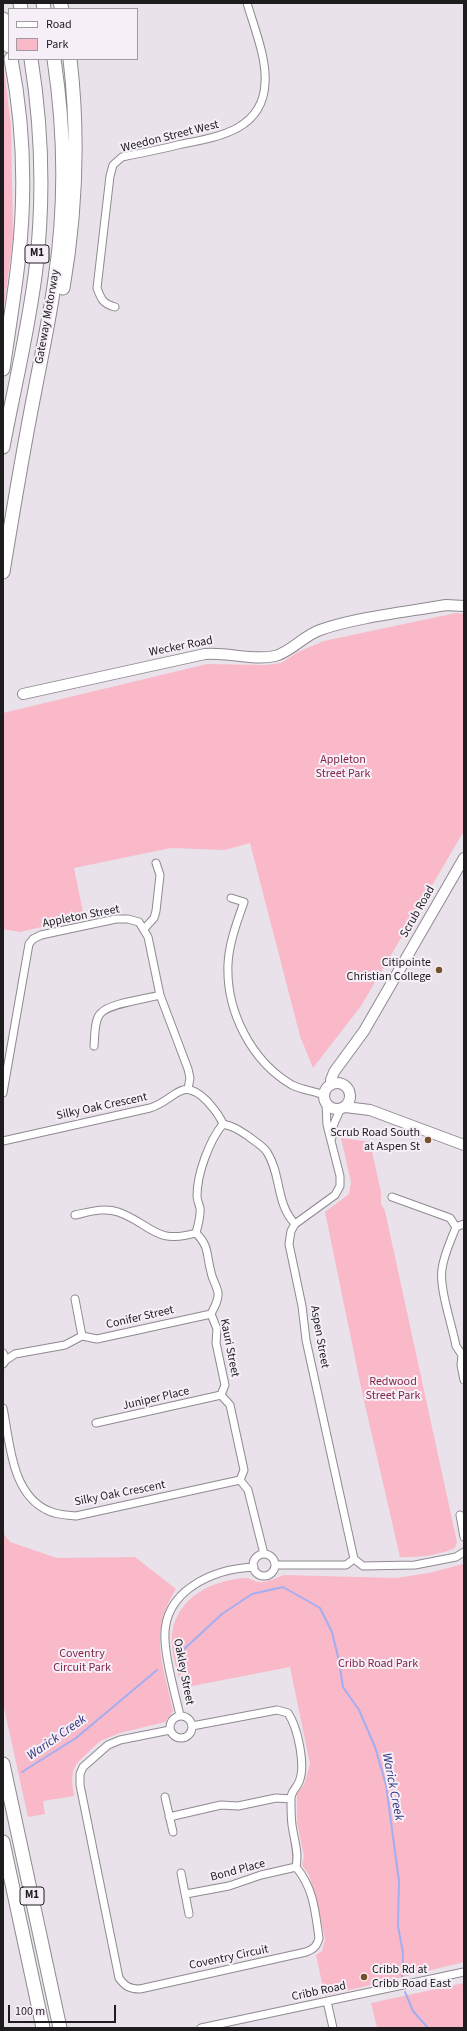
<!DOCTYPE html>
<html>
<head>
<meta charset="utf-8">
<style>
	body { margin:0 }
	#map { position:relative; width:467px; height:2031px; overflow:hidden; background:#e9e2ea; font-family:"Source Sans 3",sans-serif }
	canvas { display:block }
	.frame { position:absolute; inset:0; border:4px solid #1e1c1f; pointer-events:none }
	.legend { position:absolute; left:8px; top:8px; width:130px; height:52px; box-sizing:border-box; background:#f6eff8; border:1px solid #a09ba1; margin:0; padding:5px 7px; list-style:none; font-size:12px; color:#1e1c1f }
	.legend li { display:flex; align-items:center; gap:8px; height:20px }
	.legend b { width:20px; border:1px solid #a09ba1 }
	.scale { position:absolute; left:8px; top:2005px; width:108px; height:18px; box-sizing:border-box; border:2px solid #1e1c1f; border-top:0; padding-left:5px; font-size:12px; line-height:14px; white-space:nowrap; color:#1e1c1f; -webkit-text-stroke:3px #f6eff8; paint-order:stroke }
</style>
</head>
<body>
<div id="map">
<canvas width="467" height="2031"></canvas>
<div class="frame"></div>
<ul class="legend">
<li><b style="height:5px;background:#fff"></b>Road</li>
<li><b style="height:11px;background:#f9b9c8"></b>Park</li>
</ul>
<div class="scale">100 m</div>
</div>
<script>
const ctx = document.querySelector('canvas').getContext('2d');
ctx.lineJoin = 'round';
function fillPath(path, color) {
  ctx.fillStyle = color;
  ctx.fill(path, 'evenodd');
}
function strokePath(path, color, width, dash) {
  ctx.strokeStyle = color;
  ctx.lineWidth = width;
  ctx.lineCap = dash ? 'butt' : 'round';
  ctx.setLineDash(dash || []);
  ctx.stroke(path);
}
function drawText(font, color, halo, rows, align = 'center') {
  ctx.font = font + ' "Source Sans 3",sans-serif';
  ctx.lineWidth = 4;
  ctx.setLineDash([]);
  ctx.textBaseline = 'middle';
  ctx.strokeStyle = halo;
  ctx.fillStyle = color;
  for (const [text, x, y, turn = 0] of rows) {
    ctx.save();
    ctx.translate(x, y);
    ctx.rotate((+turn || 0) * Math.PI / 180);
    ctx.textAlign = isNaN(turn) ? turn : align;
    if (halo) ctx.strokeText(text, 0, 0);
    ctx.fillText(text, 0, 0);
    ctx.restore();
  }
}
const green = new Path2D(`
	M3,61l8,65 2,112 -10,76z
	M456,613l8,1v217l-103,175 -48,62 -13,-32 -50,-193 -25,7 -54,-2 -97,20 10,49 -64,15 -17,-3v-216l204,-49 58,1 16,-2 17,-11 26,-11z
	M341,1138l29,4 11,50v12l4,7 72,331 -2,6c-16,7 -37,10 -55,9l-38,-165 -37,-180 24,-18 2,-12z
	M3,1533l7,9 47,16 78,-1 41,32c-28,43 -13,75 -3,122l-8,11 -45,11 -20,8 -23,22 -4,8 -1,11 2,14 -31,5 2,13 -17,3 -25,-114z
	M463,1564l1,398 -139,34 -9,-41 6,-4 3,-12 -11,-48 -5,-16 -7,-10 2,-9 -7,-33v-30l7,-8 6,-21 -20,-97 -108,21c-4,-16 -12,-37 -10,-54 5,-37 40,-54 74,-56 4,0 7,3 12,4 8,1 18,-4 26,-7l112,3 33,-5z
	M464,1983v45h-87l-6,-25z`);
const stream = new Path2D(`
	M182,1651l40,-37 30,-20 31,-7 37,21 12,24 7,29 4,26 16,23 16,37 11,38 13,96 -1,45 5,27 -1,26
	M22,1772l54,-34 81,-68
	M405,1992l8,19 15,17`);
const street = new Path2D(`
	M115,307c-12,-3 -14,-8 -18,-19l13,-112 3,-11 9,-8c20,-4 40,-8 60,-13 36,-7 81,-14 83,-61 2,-24 -11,-56 -18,-80
	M231,898l13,4c-7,20 -15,41 -16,62 -2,47 23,97 64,121 10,5 22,6 32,10
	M144,929l10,-11 2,-7 4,-36 -4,-12
	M94,1046c1,-9 0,-27 7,-33 9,-10 45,-14 59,-18
	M3,1093l26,-149 4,-5 8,-4 75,-16h12l11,3 9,15 12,58 28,74 2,9 -2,11
	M326,1104l1,21 13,51v10l-5,9 -40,29 -4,7 -2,13 13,62 4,34 48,219
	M223,1124c-14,17 -26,50 -26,72 0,4 2,8 3,12 1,8 -2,17 -4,25 14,14 10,22 15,39 1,7 6,14 7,21 1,7 -4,15 -7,21l6,15 -1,14 9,42 -4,10 9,10 14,65 -4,10 8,10 16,64
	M332,1137l1,-11 7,-16
	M3,1141l147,-33c26,-8 31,-33 57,-7 7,8 12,13 16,23 10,2 16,6 25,12 6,5 14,9 19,16 15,24 8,50 28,72
	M392,1197l58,21 6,9
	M75,1215c14,-3 29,-8 43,-3 34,12 36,33 78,21
	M464,1224l-8,3c-5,13 -12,27 -14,42 -3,19 10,56 14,77l6,9 -1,10 3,15
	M75,1299l7,37
	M3,1353l3,7 -3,4
	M6,1360l9,-6 50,-9 17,-9 15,3 114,-25
	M3,1408c7,34 8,87 46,103 8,4 18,4 27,5l164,-36
	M96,1423l125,-28
	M460,1515l4,22
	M253 1565a11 11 0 1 1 22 0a11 11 0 1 1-22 0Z
	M275,1565h71l8,-6 9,7 52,-1 41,-8 8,-5
	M180,1716c-5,-24 -14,-52 -15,-76 -3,-49 47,-71 89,-73
	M170 1727a11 11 0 1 1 22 0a11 11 0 1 1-22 0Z
	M170,1730l-50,10 -12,5 -25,22 -3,7v11l39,193c6,8 10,11 21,11l166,-37c8,-3 11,-6 13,-14 -4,-27 -5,-49 -23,-71 3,-15 -2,-27 -4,-42 -1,-8 -1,-16 -1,-24 -1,-9 5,-12 8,-19 7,-16 -1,-54 -11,-69l-11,-3 -85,16
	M165,1797l8,35
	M169,1817l52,-12 17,1 38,-8 15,1
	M181,1873l8,41
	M186,1894l43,-8 32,-11 35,-8
	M327,2001l6,27
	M201,2028l263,-56`);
const secondary = new Path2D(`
	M23,694l182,-40c23,-2 48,7 70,2 16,-4 28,-20 45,-26 37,-13 87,-18 126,-25l18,1
	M324 1096a13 13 0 1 1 26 0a13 13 0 1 1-26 0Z
	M331,1085v-5l3,-8 30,-41 100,-173
	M345,1107l25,3 94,35`);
const highway = new Path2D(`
	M20,3l1,6
	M43,3l1,6
	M60,3l2,6
	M3,19l6,27
	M63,288c13,-76 16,-152 7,-229
	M3,369c5,-35 11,-71 15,-106 8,-68 6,-137 -7,-204
	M3,447c11,-59 26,-119 33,-179 8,-69 6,-140 -5,-209
	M3,572c10,-61 20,-122 32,-182 7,-37 15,-74 20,-111 11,-73 10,-147 -1,-220
	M3,1764l57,264
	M3,1842l40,186`);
const markers = [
	[439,970,4,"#74512a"],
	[428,1140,4,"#74512a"],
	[364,1977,4,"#74512a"]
];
const shields = [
	[37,254,24],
	[32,1896,24]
];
const shieldNames = [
	["M1",37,254],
	["M1",32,1896]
];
const streetNames = [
	["Weedon Street West",170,137,-14],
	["Gateway Motorway",48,317,-80],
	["Wecker Road",181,647,-11],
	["Scrub Road",418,912,-60],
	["Appleton Street",81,917,-11],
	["Silky Oak Crescent",102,1107,-12],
	["Conifer Street",140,1318,-13],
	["Aspen Street",319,1337,80],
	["Kauri Street",229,1348,79],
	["Juniper Place",156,1399,-13],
	["Silky Oak Crescent",120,1494,-11],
	["Oakley Street",183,1672,79],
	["Bond Place",238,1871,-15],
	["Coventry Circuit",229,1958,-12],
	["Cribb Road",319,1992,-12]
];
const parkNames = [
	["Appleton",343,760],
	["Street Park",343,774],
	["Redwood",393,1382],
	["Street Park",393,1396],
	["Coventry",82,1654],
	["Circuit Park",82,1668],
	["Cribb Road Park",378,1664]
];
const poiNames = [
	["Citipointe",431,963],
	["Christian College",431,977],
	["Scrub Road South",420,1133],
	["at Aspen St",420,1147],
	["Cribb Rd at",372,1970,"left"],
	["Cribb Road East",372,1984,"left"]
];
const waterNames = [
	["Warick Creek",57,1738,-35],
	["Warick Creek",392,1787,79]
];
fillPath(green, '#f9b9c8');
strokePath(stream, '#a3aef2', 2);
strokePath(street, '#8f8991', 9);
strokePath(secondary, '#8f8991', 12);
strokePath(highway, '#8f8991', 15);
strokePath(street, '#fff', 7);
strokePath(secondary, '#fff', 10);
strokePath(highway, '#fff', 13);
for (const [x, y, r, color] of markers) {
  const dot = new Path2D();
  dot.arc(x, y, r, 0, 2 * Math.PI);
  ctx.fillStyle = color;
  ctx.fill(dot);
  strokePath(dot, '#f6eff8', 1.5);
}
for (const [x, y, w] of shields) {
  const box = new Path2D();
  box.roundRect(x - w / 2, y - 9, w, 18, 3);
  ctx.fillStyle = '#f6eff8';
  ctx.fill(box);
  strokePath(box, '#1e1c1f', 1);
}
drawText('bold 11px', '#1e1c1f', null, shieldNames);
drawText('12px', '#1e1c1f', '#f6eff8', streetNames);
drawText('12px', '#832748', '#f6eff8', parkNames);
drawText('12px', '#1e1c1f', '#f6eff8', poiNames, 'right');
drawText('italic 13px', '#303381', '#f6eff8', waterNames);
</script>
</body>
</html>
